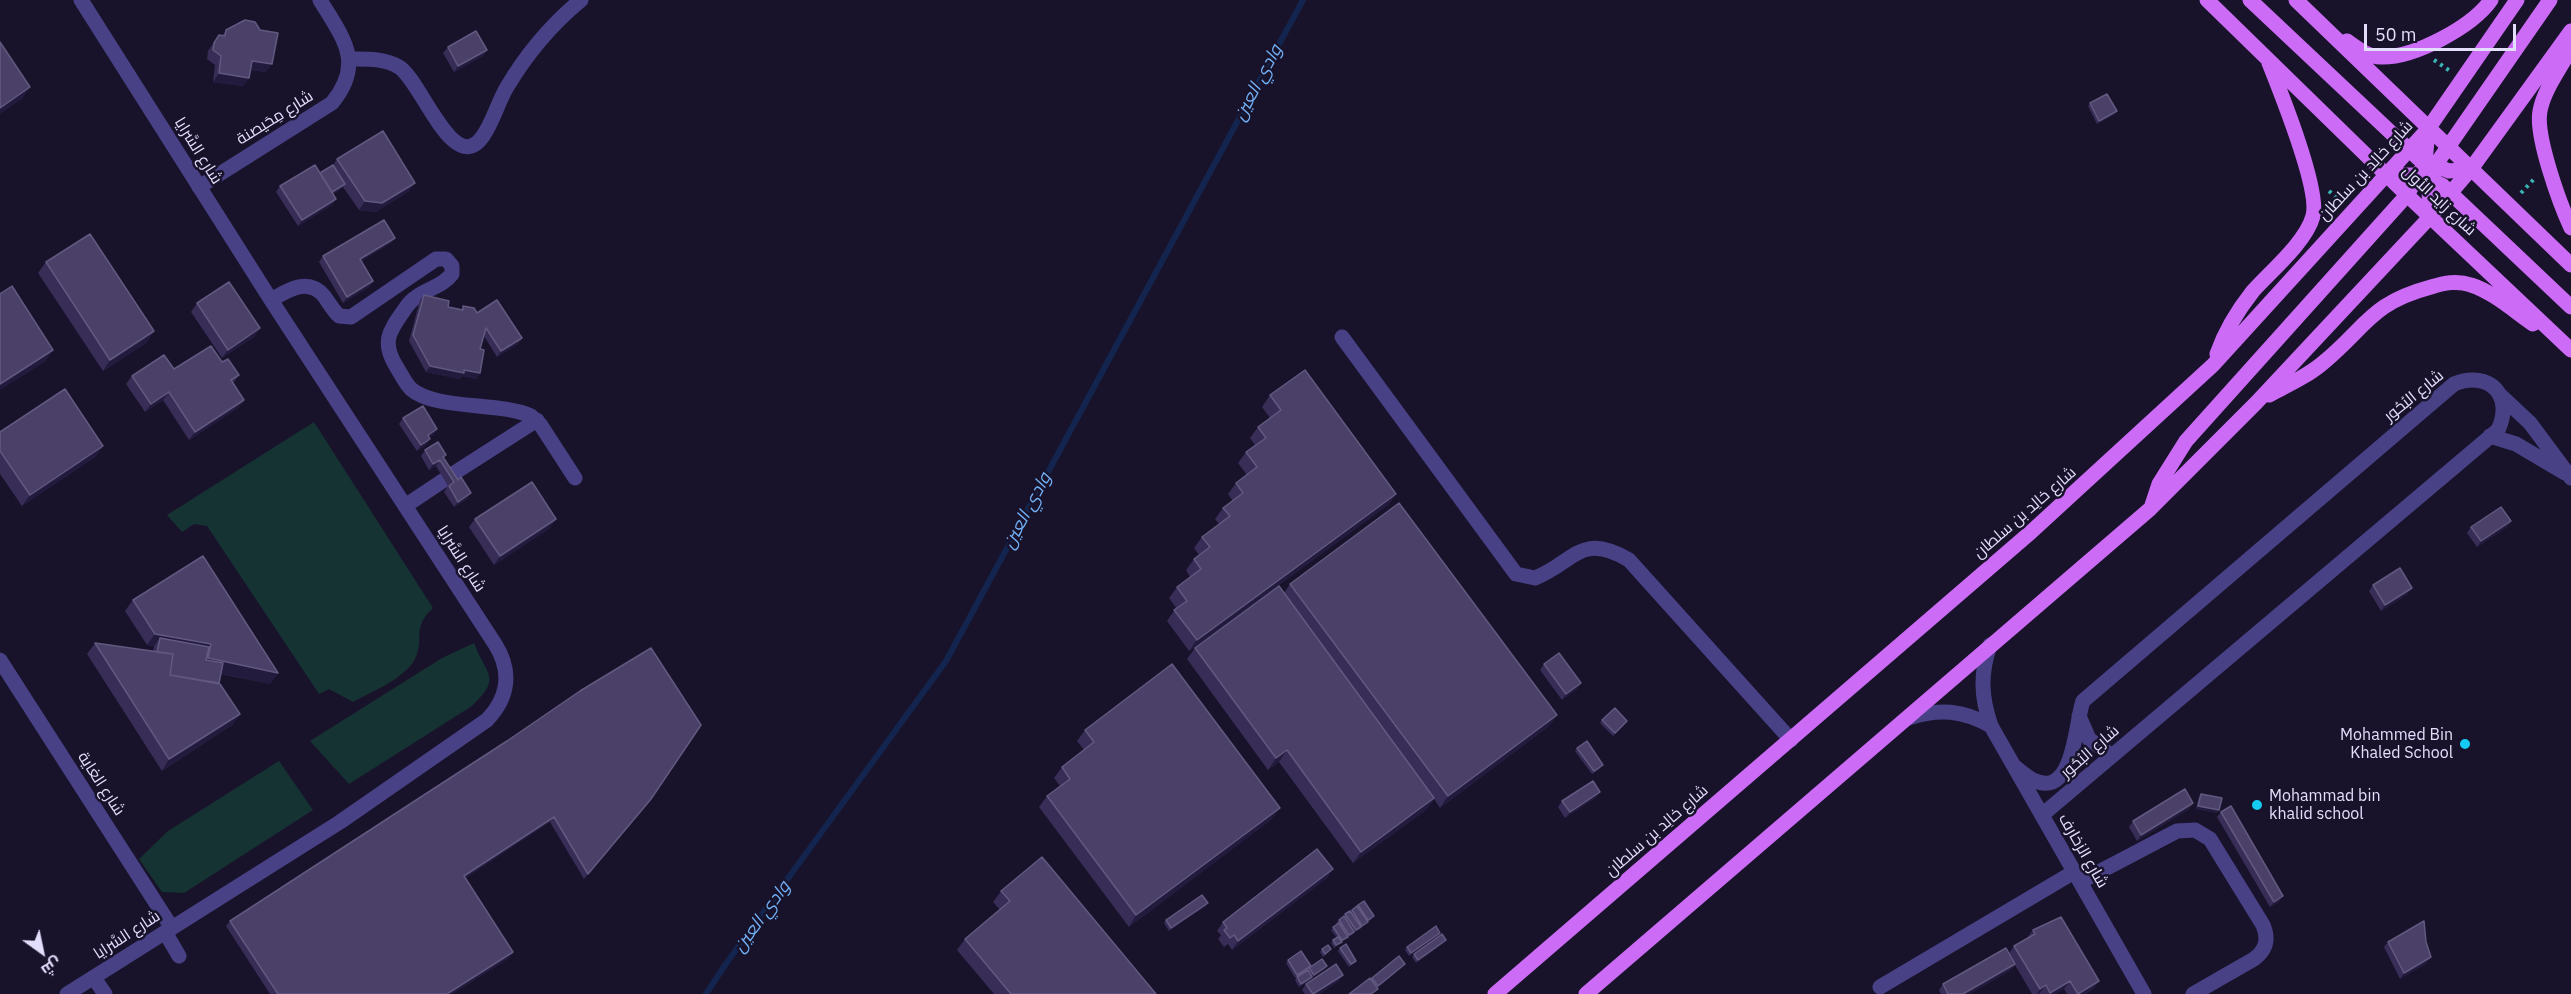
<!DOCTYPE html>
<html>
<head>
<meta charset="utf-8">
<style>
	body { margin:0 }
	#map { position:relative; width:2571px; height:994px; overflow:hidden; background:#18132a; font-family:"IBM Plex Sans",Cairo,sans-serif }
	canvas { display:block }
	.north { position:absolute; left:12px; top:922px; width:60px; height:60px; -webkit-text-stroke:4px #18132a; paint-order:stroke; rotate:147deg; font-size:16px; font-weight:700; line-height:24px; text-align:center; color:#e4defd }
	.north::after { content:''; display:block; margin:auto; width:21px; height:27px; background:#e4defd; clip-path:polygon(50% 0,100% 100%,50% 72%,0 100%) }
	.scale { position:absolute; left:2364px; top:24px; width:152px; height:27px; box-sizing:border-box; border:3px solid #e4defd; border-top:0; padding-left:8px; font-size:18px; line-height:21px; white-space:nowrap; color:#e4defd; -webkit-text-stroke:4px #18132a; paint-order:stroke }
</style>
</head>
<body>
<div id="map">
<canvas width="2571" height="994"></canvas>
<div class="north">ش</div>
<div class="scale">50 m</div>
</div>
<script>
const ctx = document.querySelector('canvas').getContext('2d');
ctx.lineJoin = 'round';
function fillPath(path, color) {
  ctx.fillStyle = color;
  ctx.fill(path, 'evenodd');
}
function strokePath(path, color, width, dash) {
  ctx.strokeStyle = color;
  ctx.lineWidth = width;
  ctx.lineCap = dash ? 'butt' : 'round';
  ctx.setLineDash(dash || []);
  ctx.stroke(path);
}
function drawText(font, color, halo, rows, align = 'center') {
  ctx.font = font + ' "IBM Plex Sans",Cairo,sans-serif';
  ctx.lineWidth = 5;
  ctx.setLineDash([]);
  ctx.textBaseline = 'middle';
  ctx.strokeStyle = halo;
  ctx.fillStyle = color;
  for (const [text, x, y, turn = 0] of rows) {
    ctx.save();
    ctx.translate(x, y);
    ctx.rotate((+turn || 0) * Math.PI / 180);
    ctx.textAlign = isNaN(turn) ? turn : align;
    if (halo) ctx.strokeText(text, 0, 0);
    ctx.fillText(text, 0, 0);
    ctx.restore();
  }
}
const green = new Path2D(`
	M314,422l119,186c-22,20 -8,31 -18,51 -11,20 -42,32 -62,43l-24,-13 -10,5 -112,-168 -13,-2 -12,8 -15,-17z
	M474,643c13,34 28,34 -2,63l-123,78 -39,-43 132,-83z
	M279,761l34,49 -129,83 -22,-1 -23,-33 29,-28z`);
const stream = new Path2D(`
	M706,994l19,-29 221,-304 357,-661`);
const path = new Path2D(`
	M2434,60l16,11
	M2329,191l12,11
	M2521,193l13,-14`);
const minor = new Path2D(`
	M350,59c16,0 34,-1 49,8 22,13 55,112 84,69 10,-14 15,-34 24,-49 19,-32 45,-63 74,-87
	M199,187l133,-84c33,-40 11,-65 -12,-103
	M271,300c17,-10 37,-23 53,-4 5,7 9,14 15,20l12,1 85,-58h10l6,7v8c-11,15 -34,16 -45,32 -16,23 -27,34 -11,60 5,8 9,17 15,23 24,21 90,13 120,27l9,8 35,54
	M1342,337l174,237 19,4c39,-15 45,-47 94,-18l162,180
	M2499,394l31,29 41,55
	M2490,436l26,8 49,29
	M448,477l89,-57
	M405,506l39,-26
	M1990,645c-10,29 -9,52 1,81l153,268
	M0,660l172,268
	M2079,716l10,23 23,17
	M1908,718c31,-10 55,-8 83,8
	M2014,766c6,5 13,11 19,14 42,20 42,-58 50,-79l371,-317c36,-14 60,12 44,46l-456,385
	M2080,882l97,-51 18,-1 15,9 53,86c6,14 3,25 -9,34l-61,35
	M165,932l14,24
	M94,978l11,16
	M1880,987l194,-115
	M67,994l273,-172 147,-102c22,-23 25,-49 8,-76l-224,-344 -190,-300`);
const major = new Path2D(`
	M2207,0l200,195 164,155
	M2250,0l169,159 30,12 22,-2
	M2296,0l275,265
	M2347,41c10,7 21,16 34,16 33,1 91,-30 110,-57
	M2571,48c-10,20 -27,41 -31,63 -5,25 20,93 31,117
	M2386,175h34l22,10 129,122
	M2430,217l-1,-29 10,-28 111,-160
	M2217,354c8,-23 21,-44 36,-63 18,-20 53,-49 60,-75 7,-26 -32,-123 -44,-153
	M2269,395c19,-10 39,-19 55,-33 43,-36 47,-59 107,-75 13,-4 26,-7 40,-2 22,7 43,26 62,39
	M2152,505l7,-21 27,-43 221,-246 18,-32 3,-34
	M1495,994l536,-462 182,-167 215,-236 89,-129
	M1586,994l564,-485 106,-106 174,-186 41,-48 100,-138`);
const wall = new Path2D(`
	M226,30l40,42 -16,-2 -1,8 -6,8 -30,-4 2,-17 -8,-6 1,-8 11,-16 3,1z
	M448,47l39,3 -4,6 -29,16 -11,-19z
	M2090,103l27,8 -2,3 -18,10 -9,-18z
	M337,159l72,32 -33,21 -17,-2 -16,-23 -10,7 3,5 -4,6 -34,21 -22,-34 4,-6 40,-13 13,-8z
	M395,238l-4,5 -30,18 12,20 -4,6 -26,16 -24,-41 4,-6z
	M46,262l108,69 -8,12 -43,28 -65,-98z
	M424,295l24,12 13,3 2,-4 59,32 -4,6 -21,13 -13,-21 -4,13v24l-4,6 -14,-3 -2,3 -34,-7 -17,-31 11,-41z
	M197,303l63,25 -6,9 -32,21 -31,-46z
	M222,362l17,13 -6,8 11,17 -6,8 -49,32 -26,-40 -18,12 -19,-28 6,-8z
	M1270,395l126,99 -8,11 -199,146 -22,-30 9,-13 -7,-10 8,-11 13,-10 -4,-7 8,-11 5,-4 -5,-7 8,-11 17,-13 -4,-5 8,-11 10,-7 -5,-7 8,-11 11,-8 -9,-12 8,-11 9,-7 -5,-7 8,-11 12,-9 -8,-11z
	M403,418l34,11 -4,6 -4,2 -3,8 -9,6 -18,-27z
	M0,432l103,14 -8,11 -73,49 -22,-32z
	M425,450l19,9 23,40 -13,8 -10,-15 4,-6 -12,-20 -7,4 -8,-14z
	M475,519l75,9 -56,37 -25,-38z
	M2511,521l-4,6 -30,20 -10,-14 4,-6z
	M1290,584l267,131 -8,11 -109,82 -6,-9 -8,11 -73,53 -74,-101 -11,8 -81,-111 8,-11 89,-55z
	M2373,585l35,9 -27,17 -12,-20z
	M133,600l145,73 -8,11 -49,-10 -2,9 21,31 -8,11 -70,46 -75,-117 8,-11 58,8 1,-5 -7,-1 -22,-34z
	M1544,664l37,19 -4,6 -15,11 -22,-30z
	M1602,720l23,4 -12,12 -13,-13z
	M1085,730l187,89 -143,108 -90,-120 8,-11 13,-10 -6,-8 8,-11 22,-17 -7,-9z
	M507,741l140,64 -63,74 -34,-57 -85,56 48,74 -4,6 -57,36h-182l-44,-68 4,-5z
	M1577,748l24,20 -9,6 -17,-23z
	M1600,792l-5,6 -30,20 -7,-11 4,-6z
	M2201,794l16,19 -21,-4 3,-12z
	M2193,803l-4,6 -52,32 -8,-14 4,-6z
	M2221,812l58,90 -9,5 -53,-90z
	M1333,869l-6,9 -95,72 -4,-6 -4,3 -6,-8 3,-4 -4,-4 6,-9z
	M1001,891l155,103h-162l-37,-44 8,-11 35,-29 -7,-8z
	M1208,903l-2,3 -37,25 -5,-8 2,-3z
	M1358,905l14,14 -38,29 -3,-5 2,-3 4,-2 -6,-8 6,-6 -1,-1 3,-3z
	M2033,930l66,51 -6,8 -7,5h-19l-3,-5 -8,5h-24l-17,-29 -4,5 -42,24h-28l-2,-4 4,-6 66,-31 5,-7 13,-8z
	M1440,933l-2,3 -29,20 -4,-6 2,-3z
	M2388,942h38l1,21 -27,16 -16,-32z
	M1444,943l-28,20 -4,-6 2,-3z
	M1340,948l14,15 -5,4 -11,-16z
	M1322,949l7,3 -6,5 -3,-5z
	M1288,960l21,8 16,1 -26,18 -4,-7 2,-3 12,-8 -14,9 -9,-15z
	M1339,981l-20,13h-14l-3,-4 4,-6z`);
const shadedWall = new Path2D(`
	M487,50l-4,6 -29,16 4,-6z
	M252,61l20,3 -6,8 -20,-3z
	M219,73l30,5 -6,8 -30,-4z
	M30,87l-8,12 -22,15v-6z
	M2117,111l-2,3 -18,10 2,-3z
	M415,183l-6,8 -33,21 -17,-2 6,-9z
	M345,184l-2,3 -16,10 2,-3z
	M336,199l-4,6 -34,21 4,-6z
	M395,238l-4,5 -35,22 4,-6z
	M373,281l-4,6 -26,16 4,-6z
	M260,328l-6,9 -32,21 6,-8z
	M154,331l-8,12 -43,28 7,-11z
	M522,338l-4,6 -21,13 4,-6z
	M53,350l-8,12 -45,28v-6z
	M430,366l34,4 16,3 -4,6 -14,-3 -2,3 -34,-7z
	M169,392l-6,8 -18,12 6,-8z
	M244,400l-6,8 -49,32 6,-8z
	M437,429l-4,6 -9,6 4,-6z
	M430,439l-4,6 -9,6 4,-6z
	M103,446l-8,11 -73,49 8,-11z
	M440,460l-4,6 -7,4 4,-6z
	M471,493l-4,6 -13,8 4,-5z
	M1396,494l-8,11 -199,146 8,-11z
	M556,519l-6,9 -56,37 6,-9z
	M2511,521l-4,6 -30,20 4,-6z
	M2412,588l-4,6 -27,17 4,-6z
	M155,634l56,10 -8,11 -43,-17 -6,8 -7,-1z
	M208,658l70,15 -8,11 -70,-15z
	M1581,683l-4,6 -15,11 4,-6z
	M240,714l-8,11 -70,46 7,-12z
	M1557,715l-8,11 -109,82 8,-12z
	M1287,750l-8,12 -11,8 8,-12z
	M1600,792l-5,6 -30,20 5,-6z
	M1434,798l-8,12 -73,53 8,-11z
	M651,799l-4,6 -63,74 4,-5z
	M2193,803l-4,6 -52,32 4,-6z
	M2198,806l21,4 -2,3 -21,-4z
	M1280,808l-8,11 -143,108 7,-12z
	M554,817l-4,5 -90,60 4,-6z
	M1333,869l-6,9 -95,72 6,-9z
	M2283,896l-4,6 -9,5 4,-5z
	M1208,903l-2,3 -37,25 2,-3z
	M1440,933l-2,3 -29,20 2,-3z
	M1446,940l-2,3 -28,20 2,-3z
	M513,952l-4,6 -57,36h-5z
	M2431,957l-4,6 -27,16 4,-6z
	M1405,964l-2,2 -27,23 2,-3z
	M2015,964l-4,6 -42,24h-6z
	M1311,966l-2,3 -14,9 2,-3z
	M1327,966l-2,3 -13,9 2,-3z
	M1343,975l-4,6 -20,13h-5z
	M1312,977l-2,3 -11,7 2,-3z
	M2070,981l-6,8 -8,5h-7z
	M2099,981l-6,8 -7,5h-8z
	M2046,985l-7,9h-2l3,-5z`);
const building = new Path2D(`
	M245,20l10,2 5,8 18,3 -6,31 -20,-3 -3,17 -30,-5 2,-17 -8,-6 1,-7 5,-8 6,1 1,-6z
	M476,31l11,19 -29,16 -10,-19z
	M0,42l30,45 -30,21z
	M2107,94l10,17 -18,10 -9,-18z
	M383,131l32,52 -33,20 -17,-2 -28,-42z
	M315,165l21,34 -34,21 -22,-34z
	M333,165l12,19 -13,8 -12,-19z
	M384,220l11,18 -35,21 13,22 -26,16 -24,-41z
	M90,234l64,97 -44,29 -64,-98z
	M229,282l31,46 -32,22 -31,-47z
	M12,286l41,64 -53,34v-90z
	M424,295l25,6 -1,6 15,3v-4l11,2 3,5 20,-13 25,38 -21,13 -15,-23 -6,21 4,1 -4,23 -16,-3v3l-34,-7 -17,-31z
	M211,346l11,16 6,-3 11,16 -8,5 13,20 -49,32 -26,-40 -18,12 -19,-28 32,-21 10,14z
	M1305,370l91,124 -199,146 -23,-30 13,-9 -10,-14 24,-18 -7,-10 16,-12 -8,-10 28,-21 -7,-8 20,-15 -7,-10 21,-16 -11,-15 20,-14 -8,-11 23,-17 -11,-15z
	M65,389l38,57 -73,49 -30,-44v-19z
	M423,406l14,23 -9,6 2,4 -9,6 -18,-27z
	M438,442l8,13 -3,2 15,23 3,-3 10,16 -13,9 -9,-16 5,-4 -14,-22 -7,4 -8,-14z
	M532,482l24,37 -56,37 -25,-37z
	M1399,503l158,212 -109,81 -158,-212z
	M2501,507l10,14 -30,20 -10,-14z
	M203,556l75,117 -70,-15 3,-14 -56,-10 -22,-34z
	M2400,568l12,20 -27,17 -12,-20z
	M1279,586l155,212 -73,54 -74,-102 -11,8 -81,-110z
	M160,638l49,9 -3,13 17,3 -4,20 -49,-8 3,-21 -16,-2z
	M95,643l78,11 -3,21 50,9 20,30 -71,45z
	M651,648l50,77 -50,74 -63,75 -34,-57 -90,59 49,76 -66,42h-169l-48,-73 277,-180 73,-50z
	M1559,653l22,30 -15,11 -22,-30z
	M1172,664l108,144 -144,107 -89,-119 23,-17 -8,-12 32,-25 -9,-12z
	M1615,708l12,13 -12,12 -13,-13z
	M1587,741l16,24 -9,6 -17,-23z
	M1593,781l7,11 -30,20 -8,-11z
	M2185,789l8,14 -52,32 -8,-14z
	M2201,794l21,4 -3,12 -21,-4z
	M2231,806l52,90 -9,6 -53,-90z
	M1317,849l16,20 -95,72 -4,-6 -4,3 -6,-8 3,-2 -4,-6z
	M1042,857l114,137h-145l-46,-55 45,-38 -9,-10z
	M1202,895l6,8 -37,25 -5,-8z
	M1364,901l10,15 -6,4 -10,-15z
	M1357,906l11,16 -6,4 -10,-16z
	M1350,911l11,16 -5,3 -11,-16z
	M1344,916l10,16 -5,3 -10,-15z
	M2061,917l38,64 -21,13 -8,-13 -20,12 -4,-8 -6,4 -26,-43 21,-12 -2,-4z
	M2424,921l2,21 5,15 -27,16 -16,-31z
	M1339,923l9,14 -6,3 -9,-13z
	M1436,926l4,7 -29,20 -4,-6z
	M1442,934l4,6 -28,20 -4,-6z
	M1338,937l4,5 -6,3 -3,-5z
	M1346,944l10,17 -5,3 -11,-16z
	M1328,945l3,4 -6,5 -3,-5z
	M2006,948l9,16 -52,30h-15l-5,-10z
	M1301,951l10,15 -14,9 -9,-15z
	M1399,956l6,8 -27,22 -6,-8z
	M1322,959l5,7 -13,9 -5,-7z
	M1336,964l7,11 -30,19 -7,-10z
	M1308,970l4,7 -11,7 -4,-7z
	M1370,978l8,11 -7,5h-22z`);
const markers = [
	[2465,744,6,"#16cbf1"],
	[2257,805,6,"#16cbf1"]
];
const streetNames = [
	["شارع مِحَيصنة",275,118,-32],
	["شارع السَّرايا",198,151,58],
	["شارع خالِد بن سلطان",2366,171,-47],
	["شارع زايد الأول",2439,201,43],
	["شارع البُحُور",2414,396,-39],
	["شارع خالِد بن سلطان",2025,513,-41],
	["شارع السَّرايا",461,559,57],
	["شارع البُحُور",2090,752,-41],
	["شارع الغاية",101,784,57],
	["شارع خالِد بن سلطان",1657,831,-41],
	["شارع الزخارف",2083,851,60],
	["شارع السَّرايا",127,935,-33]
];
const poiNames = [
	["Mohammed Bin",2453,735],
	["Khaled School",2453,753],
	["Mohammad bin",2269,796,"left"],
	["khalid school",2269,814,"left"]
];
const waterNames = [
	["وادي العين",1258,83,-62],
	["وادي العين",1027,511,-62],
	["وادي العين",762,917,-54]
];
fillPath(green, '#163334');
strokePath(stream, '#13254e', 6);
strokePath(path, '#39b5b6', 4, [3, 4.5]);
strokePath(minor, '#484186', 15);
strokePath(major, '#cc6cf6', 15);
fillPath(wall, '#382d57');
fillPath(shadedWall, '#231b3d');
fillPath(building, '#4a4068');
strokePath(building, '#625980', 1.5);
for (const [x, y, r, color] of markers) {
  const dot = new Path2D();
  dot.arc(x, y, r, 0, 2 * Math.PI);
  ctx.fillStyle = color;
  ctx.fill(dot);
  strokePath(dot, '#18132a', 2);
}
drawText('16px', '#e4defd', '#18132a', streetNames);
drawText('16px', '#e4defd', '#18132a', poiNames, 'right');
drawText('italic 18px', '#72b0f6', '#18132a', waterNames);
</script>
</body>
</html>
